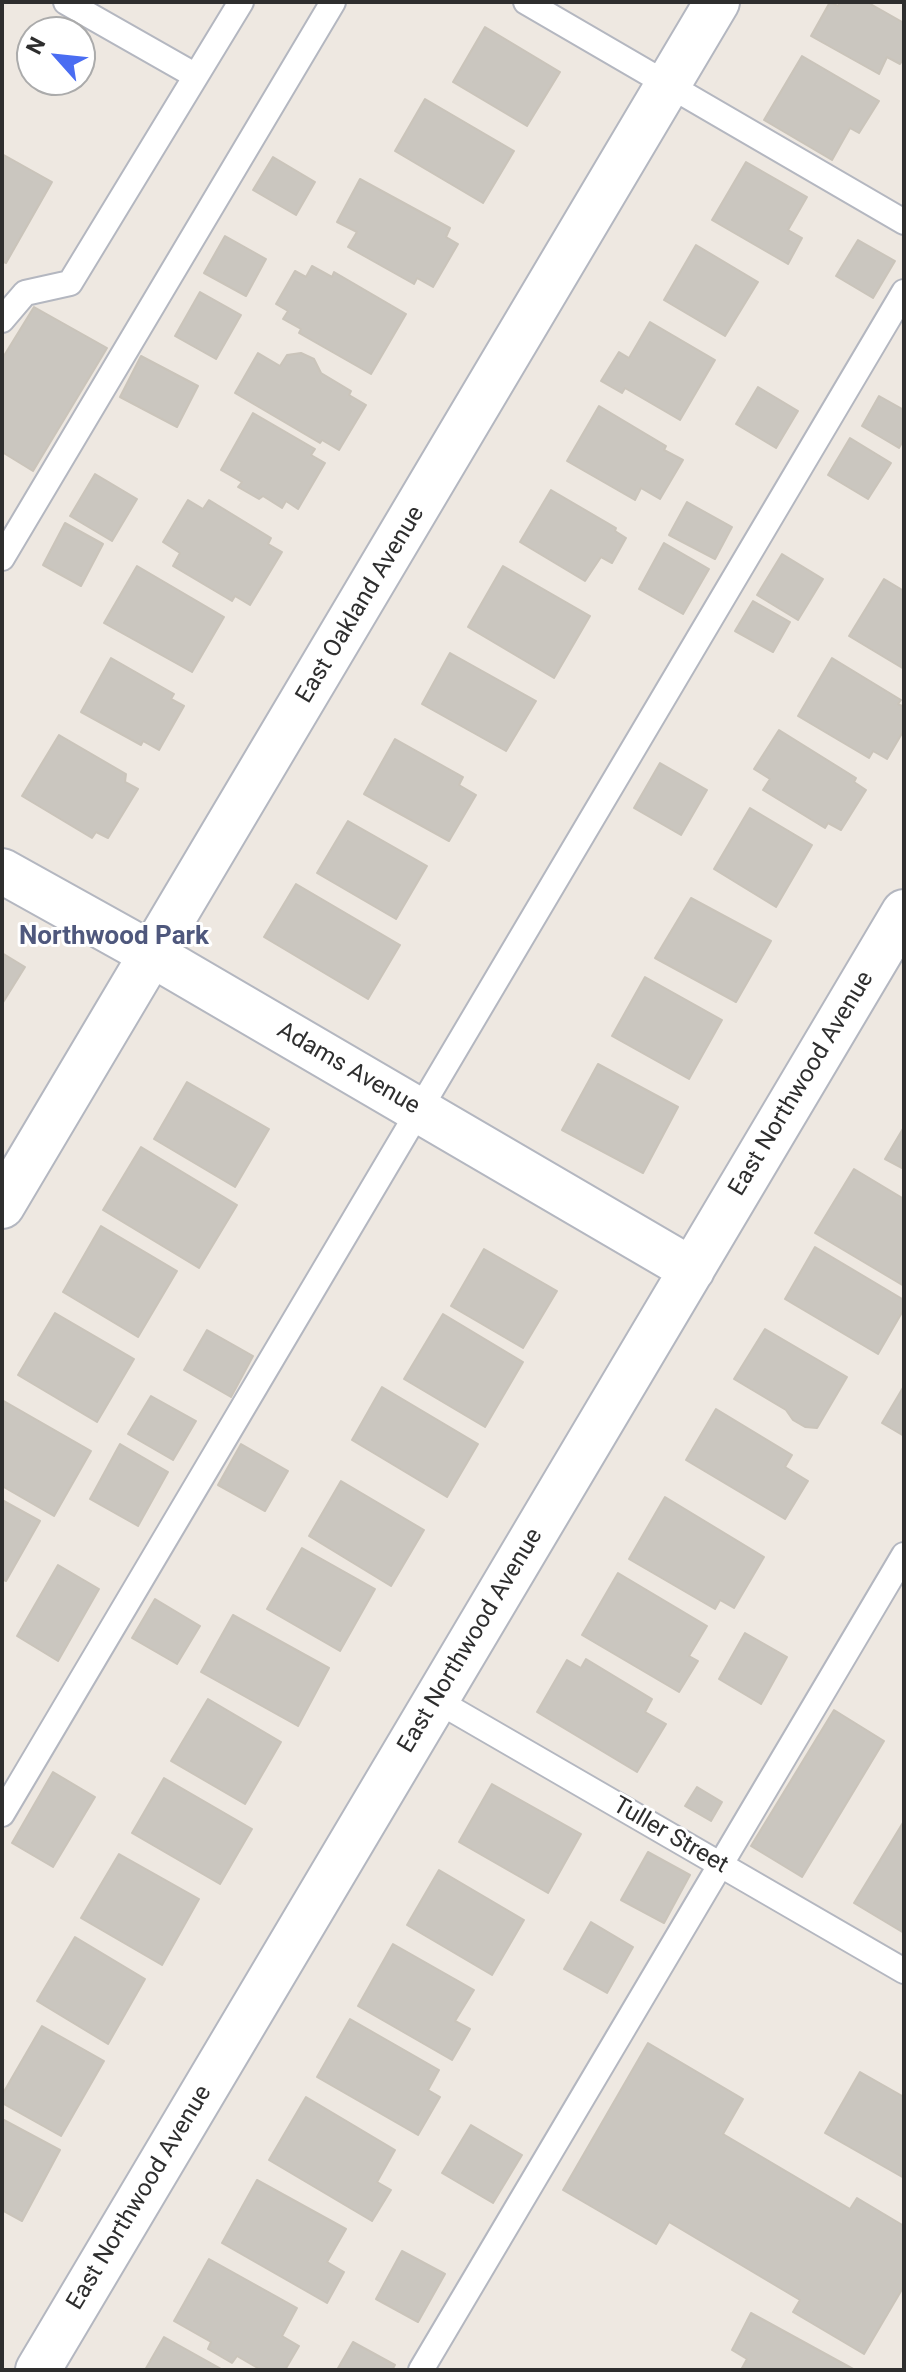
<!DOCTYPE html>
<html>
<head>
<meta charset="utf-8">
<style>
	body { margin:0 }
	#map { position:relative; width:906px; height:2372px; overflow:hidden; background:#eee8e1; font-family:Roboto,sans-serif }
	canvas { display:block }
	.frame { position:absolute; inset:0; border:4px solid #2e2e2e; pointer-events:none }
	.north { position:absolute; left:16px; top:16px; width:80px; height:80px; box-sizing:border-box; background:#fff; border:2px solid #ababab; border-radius:50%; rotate:297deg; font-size:22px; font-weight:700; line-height:32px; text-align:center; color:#2e2e2e }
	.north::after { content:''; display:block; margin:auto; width:28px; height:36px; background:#4a6df2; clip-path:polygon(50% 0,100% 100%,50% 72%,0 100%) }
</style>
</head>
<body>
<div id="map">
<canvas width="906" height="2372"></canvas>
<div class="frame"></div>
<div class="north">N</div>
</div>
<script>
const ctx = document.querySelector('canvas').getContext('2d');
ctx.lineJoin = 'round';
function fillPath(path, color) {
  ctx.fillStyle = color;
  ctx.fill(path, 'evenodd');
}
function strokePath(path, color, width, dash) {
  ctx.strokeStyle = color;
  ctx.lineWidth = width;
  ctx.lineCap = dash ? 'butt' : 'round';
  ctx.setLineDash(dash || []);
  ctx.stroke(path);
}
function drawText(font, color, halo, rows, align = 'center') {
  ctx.font = font + ' Roboto,sans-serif';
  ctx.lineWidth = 6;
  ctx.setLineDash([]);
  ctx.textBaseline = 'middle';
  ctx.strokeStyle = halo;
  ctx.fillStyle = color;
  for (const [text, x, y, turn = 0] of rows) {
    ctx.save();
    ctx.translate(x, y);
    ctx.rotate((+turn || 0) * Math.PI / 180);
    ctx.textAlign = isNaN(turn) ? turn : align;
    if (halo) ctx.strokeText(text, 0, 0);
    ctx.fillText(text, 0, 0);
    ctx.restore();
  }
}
const building = new Path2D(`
	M830,2l8,4 2,-4h27l37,21v35l-4,6 -13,-7 -8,17 -68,-38z
	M485,27l75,45 -33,54 -74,-44z
	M802,56l77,45 -20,32 -9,-5 -18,32 -68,-40z
	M425,99l89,52 -31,52 -88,-52z
	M2,154l50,28 -46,81 -4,-2z
	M273,157l42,25 -19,33 -43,-25z
	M746,162l61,35 -19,33 14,8 -14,26 -76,-44z
	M360,179l90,49 -4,9 12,7 -25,43 -16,-9 -3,6 -66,-37 9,-15 -20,-10z
	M225,236l41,23 -20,37 -42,-23z
	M858,240l37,21 -22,37 -37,-22z
	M696,245l62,37 -33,54 -61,-36z
	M312,266l20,11 2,-5 72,42 -35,60 -72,-41 2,-4 -18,-10 5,-8 -12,-7 19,-33 11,6z
	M200,292l41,23 -25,44 -41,-23z
	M34,307l73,41 -74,123 -31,-19v-93z
	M650,322l65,38 -35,60 -55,-32 -3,5 -21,-12 18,-29 10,6z
	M258,353l22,13 7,-11 14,-2 13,6 7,14 30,18 -2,4 17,10 -27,45 -17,-10 -2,3 -85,-50z
	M141,356l57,30 -21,41 -57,-30z
	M758,387l40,24 -22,37 -40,-24z
	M879,396l25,14v29l-5,9 -37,-22z
	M599,406l67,40 -2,4 19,10 -23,39 -19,-11 -6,12 -68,-39z
	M253,413l62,36 -4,6 14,8 -27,46 -12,-8 -4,7 -19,-12 -4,3 -21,-12 4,-5 -21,-12z
	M850,438l41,25 -23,36 -40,-24z
	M95,474l42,25 -25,42 -42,-25z
	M551,490l65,38 -1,3 11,7 -14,25 -11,-6 -16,24 -65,-39z
	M188,500l15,9 6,-9 62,38 -3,6 14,8 -32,53 -15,-9 -3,5 -59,-35 7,-13 -17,-11z
	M687,502l45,25 -17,32 -46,-24z
	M65,523l38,21 -22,42 -38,-21z
	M664,543l45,26 -26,45 -44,-25z
	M782,554l41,25 -25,41 -41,-25z
	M137,566l87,51 -32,55 -88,-49z
	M503,566l87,50 -36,62 -86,-51z
	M884,579l20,12v78l-55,-33z
	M753,601l37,21 -17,30 -38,-21z
	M450,653l86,48 -30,50 -84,-47z
	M111,658l63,36 -3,5 13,7 -25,44 -16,-9 -2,4 -60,-33z
	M832,658l69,42 -3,4 6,3v23l-17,29 -14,-8 -4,7 -71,-42z
	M779,730l77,48 -2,4 12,8 -25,40 -13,-7 -3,5 -62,-38 7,-11 -16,-10z
	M59,735l67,39 -1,8 13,7 -30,49 -12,-6 -4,6 -70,-42z
	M395,739l68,38 -4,8 17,10 -27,46 -85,-47z
	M660,763l47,27 -26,45 -47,-27z
	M750,808l62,37 -36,62 -62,-38z
	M348,821l79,45 -31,53 -79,-46z
	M296,884l104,61 -32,54 -104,-62z
	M691,898l80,43 -35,61 -81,-44z
	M2,953l23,14 -23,37z
	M645,977l77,43 -33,59 -77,-43z
	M598,1064l80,43 -35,66 -81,-43z
	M187,1082l82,47 -34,58 -81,-48z
	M904,1127v42l-19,-10z
	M141,1147l96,58 -38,63 -96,-58z
	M854,1169l50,30v87l-89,-53z
	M101,1226l76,45 -39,66 -75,-45z
	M815,1247l89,53v9l-26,45 -93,-55z
	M484,1249l73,42 -34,57 -72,-42z
	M55,1313l79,46 -37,63 -79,-47z
	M443,1314l80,48 -38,65 -81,-48z
	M765,1329l82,48 -30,51 -12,-1 -12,-7 -7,-10 -52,-31z
	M207,1330l46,26 -22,41 -47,-27z
	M904,1386v50l-22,-13z
	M382,1387l96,57 -31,53 -95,-57z
	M151,1396l45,25 -23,39 -45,-26z
	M2,1400l89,51 -37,65 -52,-30z
	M716,1409l76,46 -7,12 23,14 -23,38 -99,-59z
	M120,1444l48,28 -30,54 -48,-27z
	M241,1444l47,27 -23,40 -47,-26z
	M341,1481l83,49 -33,56 -82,-50z
	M665,1497l99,60 -30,51 -14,-8 -5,9 -86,-50z
	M2,1500l38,21 -34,60 -4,-2z
	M302,1548l73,41 -35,62 -73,-42z
	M58,1565l41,24 -41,72 -41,-25z
	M618,1573l89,53 -18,30 9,5 -19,31 -97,-57z
	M155,1599l45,27 -23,38 -45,-26z
	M233,1615l96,53 -31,58 -97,-54z
	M745,1633l42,24 -26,47 -42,-25z
	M586,1659l66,40 -7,13 21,12 -29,48 -100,-60 30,-52 14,8z
	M208,1699l73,43 -36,62 -74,-43z
	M834,1710l50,31 -82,136 -51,-31z
	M53,1772l42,25 -42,70 -41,-24z
	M164,1778l88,51 -32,55 -88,-51z
	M492,1784l89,50 -33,59 -89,-51z
	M697,1787l25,15 -11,19 -26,-15z
	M904,1821v112l-50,-30z
	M648,1852l42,23 -26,48 -43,-23z
	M119,1854l80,45 -37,66 -81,-47z
	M439,1870l85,50 -32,55 -85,-50z
	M591,1922l42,25 -26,46 -43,-24z
	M75,1937l70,42 -37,65 -71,-43z
	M393,1944l81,46 -19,31 15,8 -18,31 -94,-54z
	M350,2019l89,51 -11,20 12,7 -22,38 -101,-58z
	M42,2026l62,35 -43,75 -59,-33v-8z
	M648,2043l95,56 -20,35 127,75 7,-11 47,28v60l-40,68 -71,-42 7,-12 -131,-78 -13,22 -93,-54z
	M860,2072l44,25v81l-79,-45z
	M306,2097l89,53 -18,32 14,8 -19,31 -103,-61z
	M2,2119l58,31 -38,71 -20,-11z
	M471,2125l51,30 -29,48 -51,-30z
	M257,2180l89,49 -19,33 17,10 -17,31 -105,-60z
	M402,2251l43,23 -27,48 -42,-23z
	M209,2259l88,49 -15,28 17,10 -14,24h-24l-24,-14 -5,7 -24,-14 3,-7 -37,-21z
	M751,2313l104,57h-114l6,-11 -15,-9z
	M164,2337l59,33h-78z
	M353,2342l42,23 -3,5h-55z`);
const service = new Path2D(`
	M66,2l130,74
	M526,2l378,220
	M2,320l23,-27 45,-10 171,-281
	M2,558l331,-556
	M436,1700l468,271
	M2,1814l902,-1522
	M421,2370l483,-815`);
const minor = new Path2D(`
	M2,871l151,84 539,315
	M2,1206l715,-1204
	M38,2370l866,-1458`);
const streetNames = [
	["East Oakland Avenue",361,605,-59],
	["Adams Avenue",348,1069,30],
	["East Northwood Avenue",802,1084,-59],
	["East Northwood Avenue",471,1641,-59],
	["Tuller Street",670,1836,30],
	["East Northwood Avenue",140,2198,-59]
];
const neighbourhoodNames = [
	["Northwood Park",114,937]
];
fillPath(building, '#cac6bf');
strokePath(building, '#cac4ba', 2);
strokePath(service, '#b4b7c0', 28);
strokePath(minor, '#b4b7c0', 48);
strokePath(service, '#fff', 24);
strokePath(minor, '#fff', 44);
drawText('24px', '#2e2e2e', '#fff', streetNames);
drawText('bold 26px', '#4f587d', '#fff', neighbourhoodNames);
</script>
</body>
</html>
